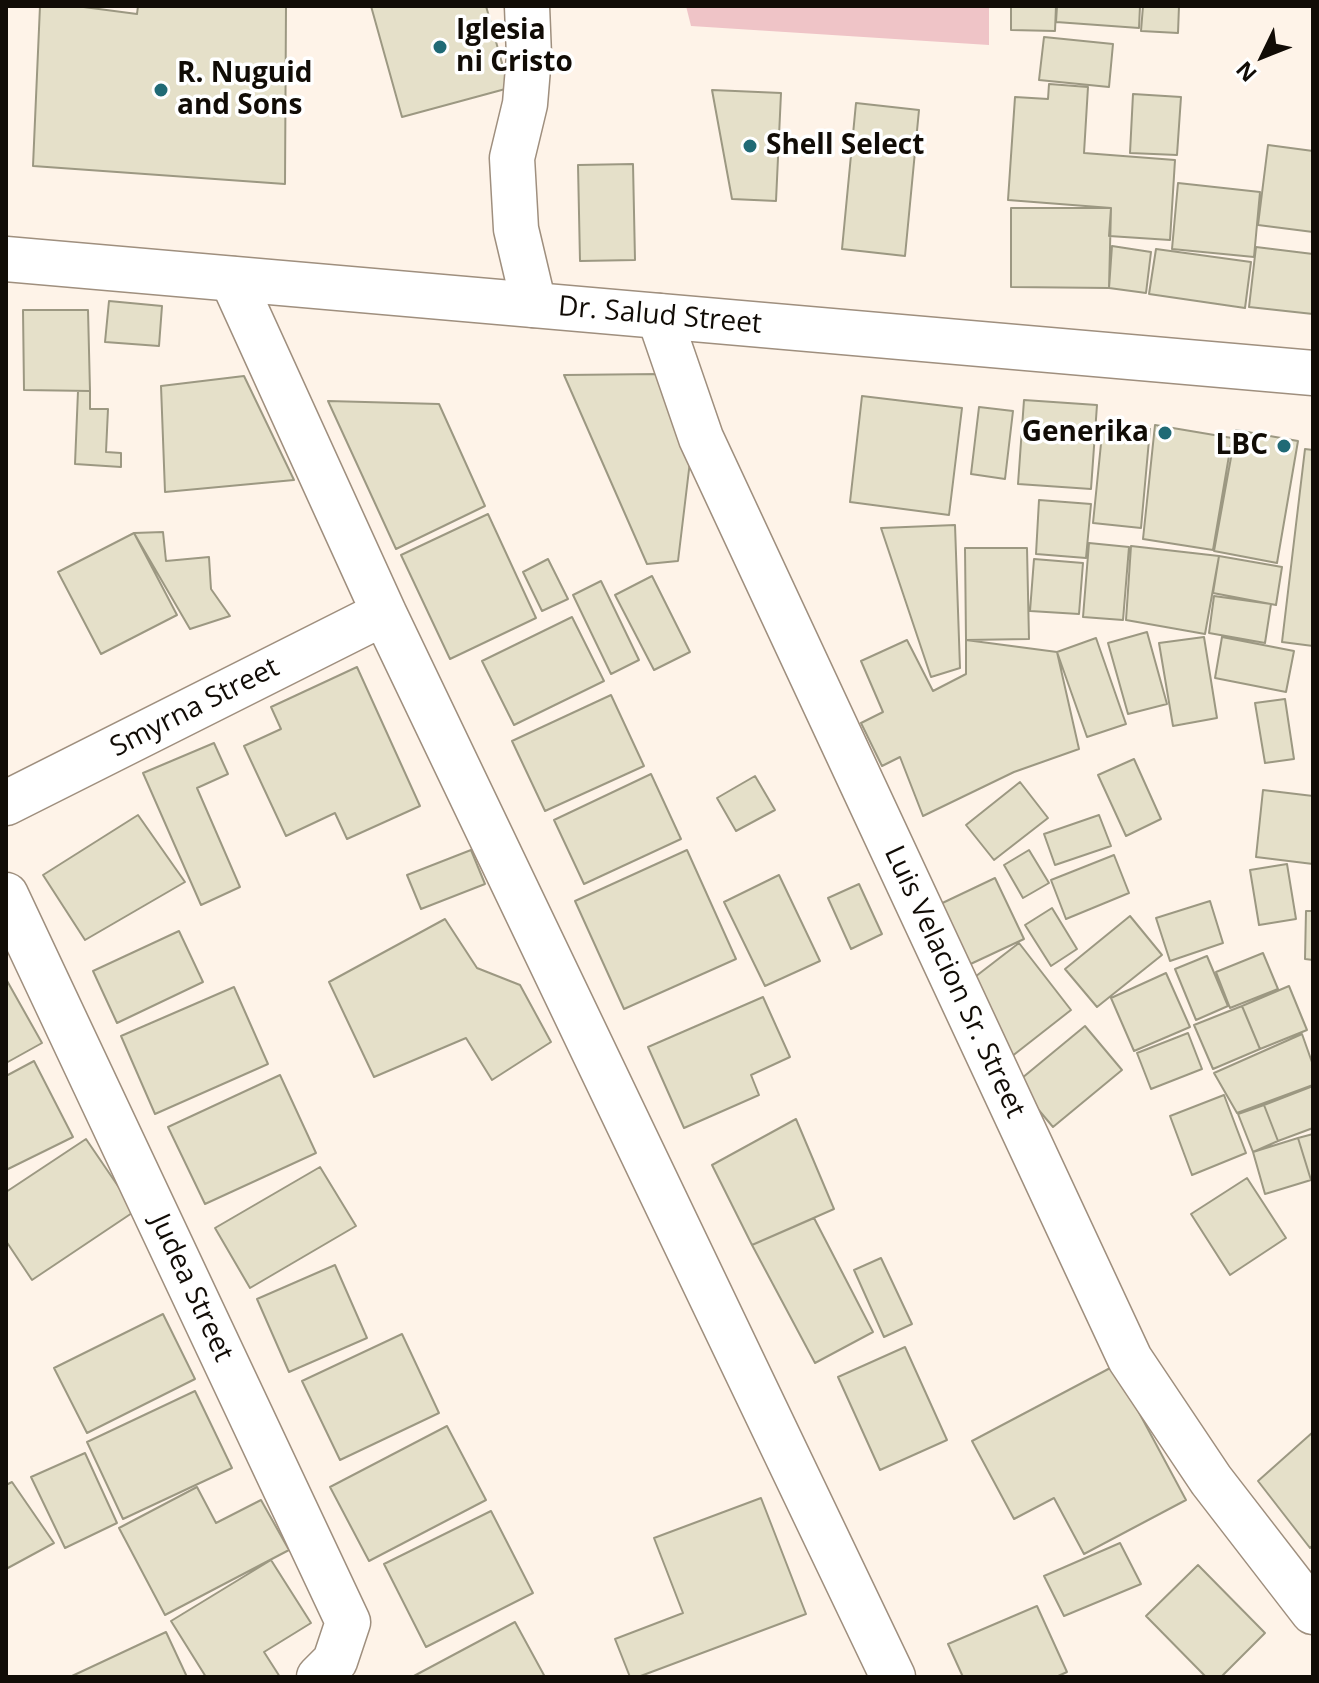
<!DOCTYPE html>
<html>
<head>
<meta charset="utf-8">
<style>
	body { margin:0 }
	#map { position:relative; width:1319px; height:1683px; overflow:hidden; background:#fef3e8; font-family:"Open Sans",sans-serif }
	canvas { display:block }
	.frame { position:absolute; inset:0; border:8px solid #110c06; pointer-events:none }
	.north { position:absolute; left:1223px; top:16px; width:80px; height:80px; -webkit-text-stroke:6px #fff; paint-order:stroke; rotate:227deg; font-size:22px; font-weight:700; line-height:32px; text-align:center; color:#110c06 }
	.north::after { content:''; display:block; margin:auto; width:28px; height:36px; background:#110c06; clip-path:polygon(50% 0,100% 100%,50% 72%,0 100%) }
</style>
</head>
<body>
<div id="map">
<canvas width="1319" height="1683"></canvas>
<div class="frame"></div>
<div class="north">N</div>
</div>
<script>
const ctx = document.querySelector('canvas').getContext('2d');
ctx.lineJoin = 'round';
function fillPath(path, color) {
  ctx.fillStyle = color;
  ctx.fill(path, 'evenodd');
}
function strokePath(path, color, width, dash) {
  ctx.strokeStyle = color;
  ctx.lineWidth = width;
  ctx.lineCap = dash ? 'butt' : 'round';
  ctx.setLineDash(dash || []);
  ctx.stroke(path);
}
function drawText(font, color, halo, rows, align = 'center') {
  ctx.font = font + ' "Open Sans",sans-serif';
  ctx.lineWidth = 7;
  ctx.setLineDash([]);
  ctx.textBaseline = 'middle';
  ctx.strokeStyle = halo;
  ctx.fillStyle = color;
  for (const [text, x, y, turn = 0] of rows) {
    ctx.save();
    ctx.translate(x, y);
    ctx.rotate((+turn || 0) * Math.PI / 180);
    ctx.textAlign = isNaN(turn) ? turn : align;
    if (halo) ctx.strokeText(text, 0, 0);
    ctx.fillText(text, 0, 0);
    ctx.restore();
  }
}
const green = new Path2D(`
	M686,6h303v39l-298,-19z`);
const building = new Path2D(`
	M40,6h36l61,8 1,-8h148l-1,178 -252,-18z
	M371,6h115l23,82 -107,29z
	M1011,6h45l-1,25 -44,-1z
	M1057,6h83l-1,22 -83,-6z
	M1143,6h36l-1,27 -37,-2z
	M1044,37l69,7 -4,43 -70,-7z
	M1049,84l39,3 -4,66 91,7 -5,80 -61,-4 2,-28 -103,-8 7,-103 33,2z
	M712,90l69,3 -5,108 -44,-2z
	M1133,94l48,3 -4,58 -47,-2z
	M856,103l63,7 -14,146 -63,-7z
	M1268,145l45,6v81l-55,-7z
	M633,164l2,96 -55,1 -2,-96z
	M1178,183l82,9 -6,65 -82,-8z
	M1011,208h100l-2,80 -98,-1z
	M1112,246l39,6 -5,41 -37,-5z
	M1256,247l57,7v60l-64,-7z
	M1156,249l95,13 -6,46 -96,-14z
	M109,301l53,5 -3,40 -54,-4z
	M23,310h65l2,81 -66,-1z
	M659,374l32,79 -13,108 -31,3 -83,-189z
	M244,376l50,104 -129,12 -4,-106z
	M78,391h12v18h18l-2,43 15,1v14l-46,-3z
	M862,396l100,12 -13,107 -99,-13z
	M1024,400l73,5 -6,84 -73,-5z
	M328,401l111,3 46,102 -89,43z
	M979,407l34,4 -8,68 -34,-5z
	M1103,424l47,5 -9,99 -48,-5z
	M1155,425l77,13 -19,112 -70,-11z
	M1236,430l62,11 -21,122 -63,-12z
	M1305,449l8,1v196l-31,-4z
	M1039,500l52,4 -5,54 -50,-4z
	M488,514l48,104 -86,41 -49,-104z
	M955,525l5,143 -29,9 -50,-149z
	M163,532l3,29 43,-4 2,32 19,27 -40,13 -56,-96z
	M134,533l43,82 -76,39 -43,-82z
	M1089,543l40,4 -6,73 -40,-3z
	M1131,546l88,10 -14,78 -79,-14z
	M965,548h62l2,91 -63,1z
	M1219,556l63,11 -6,38 -63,-12z
	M548,559l20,40 -26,12 -19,-39z
	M1034,559l49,4 -4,51 -49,-3z
	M652,576l38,76 -36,18 -39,-75z
	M601,581l38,79 -28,14 -38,-79z
	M1214,596l57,8 -6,39 -56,-10z
	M572,617l32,64 -90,44 -32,-64z
	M1147,632l20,72 -39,10 -20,-71z
	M1204,637l13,81 -44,8 -14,-83z
	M1222,637l72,14 -8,41 -71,-14z
	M1096,638l30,86 -39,13 -30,-85z
	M907,640l26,51 33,-17v-34l91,12 22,97 -65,23 -91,44 -23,-59 -18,9 -21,-43 22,-11 -22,-51z
	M357,667l63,139 -73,33 -12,-26 -49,23 -42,-90 37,-17 -10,-22z
	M611,695l33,71 -99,45 -33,-70z
	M1285,699l9,60 -29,4 -10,-60z
	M214,743l14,31 -31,14 43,99 -39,18 -58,-132z
	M1134,759l27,60 -35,17 -28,-61z
	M651,774l30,65 -97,45 -30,-64z
	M755,776l20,34 -39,21 -19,-33z
	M1020,782l28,36 -54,42 -28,-35z
	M1263,790l50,6v68l-57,-7z
	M138,815l47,67 -100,58 -42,-65z
	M1099,815l12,31 -56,19 -11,-31z
	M471,850l14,34 -64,25 -14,-34z
	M687,850l49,109 -112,50 -49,-108z
	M1029,850l20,33 -26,15 -19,-33z
	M1114,855l15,38 -63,26 -15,-39z
	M1287,864l9,55 -37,6 -9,-55z
	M779,875l41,86 -55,25 -41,-84z
	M995,878l29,61 -62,29 -28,-61z
	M859,884l23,50 -31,15 -23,-51z
	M1210,901l13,42 -53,18 -14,-43z
	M1052,908l25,41 -26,17 -26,-41z
	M1306,911h7v49l-8,-1z
	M1130,916l32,39 -65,52 -32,-38z
	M445,919l32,49 43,17 31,57 -59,38 -26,-42 -92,39 -45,-95z
	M179,931l24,51 -86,41 -24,-52z
	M1019,943l52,67 -60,47 -53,-67z
	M1263,953l15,36 -48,19 -14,-36z
	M1207,956l21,50 -32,14 -21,-51z
	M1166,973l24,54 -56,24 -23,-53z
	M6,979l36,64 -36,20z
	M1289,986l18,44 -47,19 -18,-43z
	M234,987l34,77 -113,50 -34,-78z
	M763,997l27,60 -39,18 8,20 -75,33 -36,-81z
	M1242,1006l18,43 -47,20 -19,-44z
	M1085,1026l37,44 -69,57 -37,-44z
	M1188,1033l14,36 -51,20 -14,-36z
	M1302,1034l11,31v20l-76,28 -23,-40z
	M34,1061l39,76 -67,33v-94z
	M280,1075l36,78 -111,51 -37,-77z
	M1313,1086v42l-35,13 -14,-36z
	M1224,1095l22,58 -54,22 -22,-59z
	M1264,1105l14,36 -25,11 -15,-38z
	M796,1119l38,90 -82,36 -40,-80z
	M1313,1134v46h-2l-13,-42z
	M1298,1138l13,42 -46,14 -12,-42z
	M86,1139l49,72 -103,69 -26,-39v-49z
	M320,1167l36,59 -106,62 -35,-60z
	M1247,1178l39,60 -56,37 -39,-61z
	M814,1218l59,114 -58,31 -63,-118z
	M881,1258l31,66 -28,13 -30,-67z
	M335,1265l32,73 -78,34 -32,-73z
	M163,1314l32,65 -108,54 -33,-65z
	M402,1334l37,79 -99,47 -38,-79z
	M905,1347l42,93 -67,30 -42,-93z
	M1114,1366l72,134 -102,54 -30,-56 -40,21 -42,-78z
	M195,1391l37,77 -109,51 -36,-77z
	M447,1426l39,74 -117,61 -39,-74z
	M1313,1432v113l-3,3 -52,-67z
	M85,1453l32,70 -52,25 -34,-71z
	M12,1482l42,61 -48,26v-84z
	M197,1487l19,36 45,-23 28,50 -124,65 -46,-87z
	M761,1498l45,116 -168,63h-8l-15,-38 68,-26 -29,-75z
	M491,1511l42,82 -107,54 -42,-83z
	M1120,1543l21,41 -77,32 -20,-40z
	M271,1560l40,63 -47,29 16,25h-74l-35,-56z
	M1198,1565l67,68 -44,44h-15l-60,-61z
	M1037,1606l30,66 -11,5h-93l-15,-33z
	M515,1622l30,55h-133z
	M166,1632l21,45 -115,-1z`);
const minor = new Path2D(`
	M527,6l2,50 -4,48 -13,54 4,71 18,76
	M232,279l152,334 509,1064
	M659,316l42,122 429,921 81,121 102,132
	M6,803l378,-190
	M6,895l342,727 -13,39 -16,16`);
const major = new Path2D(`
	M6,259l1307,114`);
const markers = [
	[440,47,8,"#206a75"],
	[161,90,8,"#206a75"],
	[750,146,8,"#206a75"],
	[1165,433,8,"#206a75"],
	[1284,446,8,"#206a75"]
];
const poiNames = [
	["Iglesia",456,31],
	["ni Cristo",456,63],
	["R. Nuguid",177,74],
	["and Sons",177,106],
	["Shell Select",766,146],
	["Generika",1149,433,"right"],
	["LBC",1268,446,"right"]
];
const streetNames = [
	["Dr. Salud Street",660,316,5],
	["Smyrna Street",195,708,-27],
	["Luis Velacion Sr. Street",954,982,65],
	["Judea Street",191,1288,65]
];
fillPath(green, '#efc4c7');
fillPath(building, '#e5e0c9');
strokePath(building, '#9c9882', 2);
strokePath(minor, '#9f8f7e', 47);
strokePath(major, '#9f8f7e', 47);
strokePath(minor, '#fff', 44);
strokePath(major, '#fff', 44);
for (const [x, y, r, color] of markers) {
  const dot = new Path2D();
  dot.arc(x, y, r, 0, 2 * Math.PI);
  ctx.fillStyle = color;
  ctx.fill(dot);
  strokePath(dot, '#fff', 3);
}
drawText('bold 28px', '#110c06', '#fff', poiNames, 'left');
drawText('28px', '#110c06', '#fff', streetNames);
</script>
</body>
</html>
